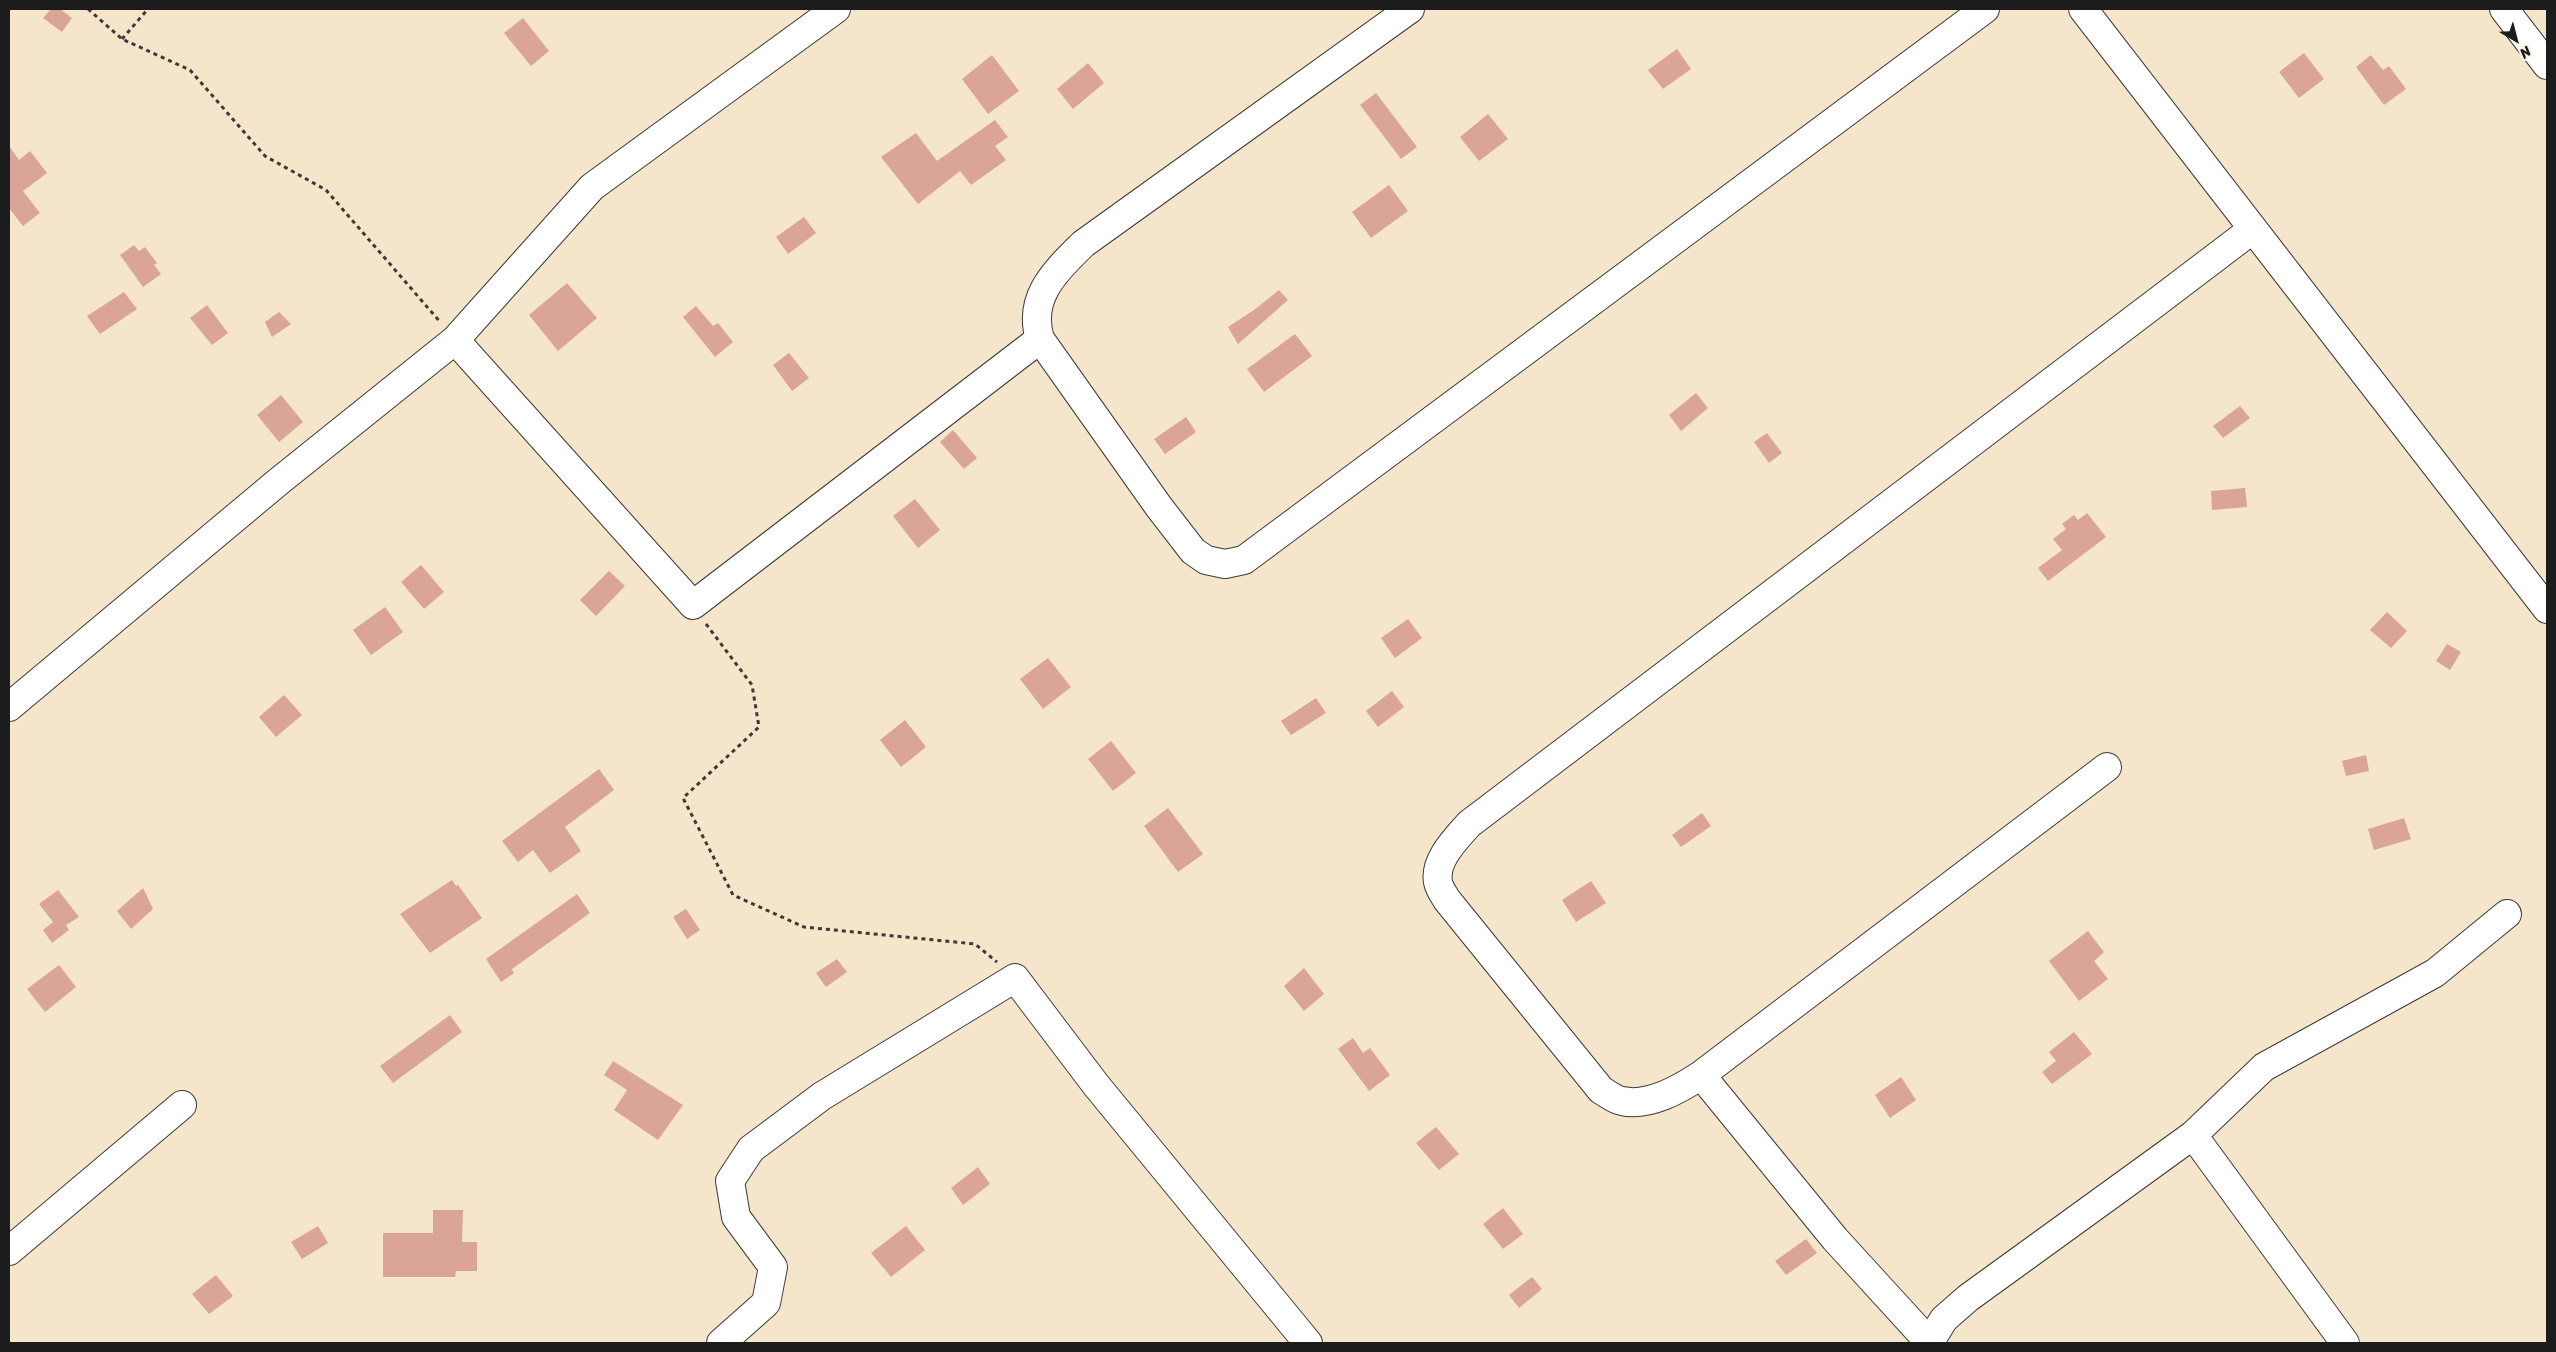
<!DOCTYPE html>
<html>
<head>
<meta charset="utf-8">
<style>
	body { margin:0 }
	#map { position:relative; width:2556px; height:1352px; overflow:hidden; background:#f5e5ca; font-family:Sriracha,sans-serif }
	canvas { display:block }
	.frame { position:absolute; inset:0; border:10px solid #1c1c1c; pointer-events:none }
	.north { position:absolute; left:2491px; top:15px; width:50px; height:50px; -webkit-text-stroke:4px #fcf5e5; paint-order:stroke; rotate:143deg; font-size:14px; font-weight:700; line-height:20px; text-align:center; color:#1c1c1c }
	.north::after { content:''; display:block; margin:auto; width:18px; height:22px; background:#1c1c1c; clip-path:polygon(50% 0,100% 100%,50% 72%,0 100%) }
</style>
</head>
<body>
<div id="map">
<canvas width="2556" height="1352"></canvas>
<div class="frame"></div>
<div class="north">N</div>
</div>
<script>
const ctx = document.querySelector('canvas').getContext('2d');
ctx.lineJoin = 'round';
function fillPath(path, color) {
  ctx.fillStyle = color;
  ctx.fill(path, 'evenodd');
}
function strokePath(path, color, width, dash) {
  ctx.strokeStyle = color;
  ctx.lineWidth = width;
  ctx.lineCap = dash ? 'butt' : 'round';
  ctx.setLineDash(dash || []);
  ctx.stroke(path);
}
const building = new Path2D(`
	M51,9h9l12,9 -10,14 -19,-14z
	M523,18l26,33 -18,15 -27,-33z
	M1677,49l14,20 -28,20 -15,-19z
	M2304,53l20,26 -25,19 -20,-26z
	M992,55l27,36 -31,23 -26,-35z
	M2371,55l12,15 6,-4 17,23 -22,16 -28,-38z
	M1088,63l16,20 -31,26 -16,-20z
	M1376,93l41,54 -16,12 -41,-54z
	M1488,114l20,25 -29,22 -19,-24z
	M995,120l13,17 -13,9 11,14 -35,25 -11,-14 -42,33 -37,-47 35,-24 21,28z
	M9,146l10,14 11,-9 17,22 -24,18 17,22 -17,13 -14,-18z
	M1389,185l19,26 -37,27 -19,-26z
	M804,217l12,16 -28,21 -12,-17z
	M134,245l5,6 6,-4 12,16 -3,2 7,9 -18,13 -23,-32z
	M567,283l30,35 -39,33 -29,-36z
	M1279,290l9,10 -50,44 -10,-17 26,-17z
	M124,292l13,17 -37,25 -13,-18z
	M207,305l21,28 -16,12 -22,-27z
	M696,306l17,20 5,-3 15,19 -18,15 -32,-40z
	M279,312l12,12 -19,13 -7,-15z
	M1295,334l17,22 -48,36 -17,-23z
	M789,353l20,25 -17,13 -19,-26z
	M1696,393l12,15 -27,23 -12,-16z
	M281,395l22,27 -24,20 -22,-27z
	M2240,406l10,12 -27,20 -10,-12z
	M1186,417l10,15 -31,22 -11,-15z
	M953,430l24,28 -13,11 -24,-27z
	M1767,433l15,20 -13,10 -15,-21z
	M2245,488l2,19 -35,3 -1,-19z
	M915,499l25,31 -22,18 -25,-32z
	M2087,513l19,24 -58,44 -10,-13 24,-18 -9,-11 13,-10 -4,-5 12,-9 4,5z
	M421,565l23,27 -20,17 -23,-27z
	M609,571l16,15 -29,30 -16,-16z
	M385,607l18,25 -32,23 -18,-25z
	M2387,612l20,19 -16,17 -21,-18z
	M1408,619l14,19 -27,20 -14,-20z
	M2447,644l14,8 -11,18 -14,-9z
	M1048,658l23,29 -28,22 -23,-30z
	M1392,691l12,16 -26,20 -12,-16z
	M284,695l18,20 -26,22 -17,-20z
	M1316,698l10,15 -35,22 -10,-14z
	M905,720l21,27 -25,20 -21,-27z
	M1111,741l25,32 -23,18 -25,-32z
	M2366,755l3,16 -23,5 -4,-15z
	M599,769l15,21 -49,37 16,24 -31,22 -17,-23 -15,12 -16,-21z
	M1168,808l35,46 -25,18 -34,-46z
	M1702,813l9,13 -30,21 -9,-12z
	M2404,818l7,21 -37,11 -6,-21z
	M452,880l4,6 2,-1 24,33 -52,35 -30,-39z
	M1591,881l15,22 -30,19 -14,-22z
	M143,888l10,21 -22,20 -14,-18z
	M58,890l21,27 -13,8 3,5 -17,13 -9,-13 10,-8 -14,-18z
	M577,894l13,19 -78,56 2,4 -13,9 -15,-23z
	M686,909l14,21 -13,9 -14,-22z
	M2088,931l16,21 -10,9 14,18 -29,22 -30,-40z
	M837,959l10,13 -21,15 -10,-14z
	M59,965l17,22 -31,25 -18,-23z
	M1304,968l20,26 -20,17 -20,-25z
	M450,1015l12,17 -69,51 -13,-17z
	M2074,1032l18,22 -40,30 -10,-12 14,-11 -7,-9z
	M1353,1038l10,15 7,-5 20,27 -21,16 -31,-42z
	M613,1061l70,44 -25,35 -44,-30 13,-20 -23,-15z
	M1901,1077l15,23 -26,18 -15,-23z
	M1436,1127l23,27 -20,16 -23,-27z
	M978,1167l12,17 -27,21 -12,-17z
	M1503,1208l20,26 -20,15 -20,-25z
	M433,1210h30l-1,32h15v29h-21l-1,6h-72v-44h50z
	M318,1226l10,17 -26,16 -11,-17z
	M906,1226l19,24 -34,27 -20,-24z
	M1806,1239l11,14 -31,22 -11,-14z
	M216,1275l17,21 -24,18 -17,-20z
	M1532,1277l10,12 -23,19 -10,-13z`);
const path = new Path2D(`
	M88,9l34,30 68,31 75,86 61,34 115,133
	M122,39l26,-30
	M706,624l46,61 7,42 -76,71 50,97 71,32 171,17 22,18`);
const minor = new Path2D(`
	M1410,9l-327,235c-27,27 -56,53 -43,95l119,168 34,44 13,9 19,4 19,-4 741,-551
	M2083,9l464,600
	M2504,9l43,56
	M455,340l238,265 347,-266
	M9,707l269,-225 177,-142 137,-153 244,-178
	M2107,767l-406,308c-21,14 -52,32 -79,26 -7,-1 -14,-7 -21,-11l-154,-190c-3,-5 -8,-12 -9,-18 -4,-22 18,-43 31,-58l784,-595
	M1701,1075l134,164 95,104
	M2193,1135l71,-68 171,-94 72,-59
	M9,1251l173,-146
	M721,1343l45,-40 7,-36 -37,-50 -6,-36 21,-32 71,-53 193,-118 81,107 212,258
	M1929,1343l15,-24 24,-21 225,-163 152,208`);
fillPath(building, '#daa499');
strokePath(minor, '#3d3a36', 30);
strokePath(path, '#3d3a36', 3, [4, 4]);
strokePath(minor, '#fff', 28);
</script>
</body>
</html>
